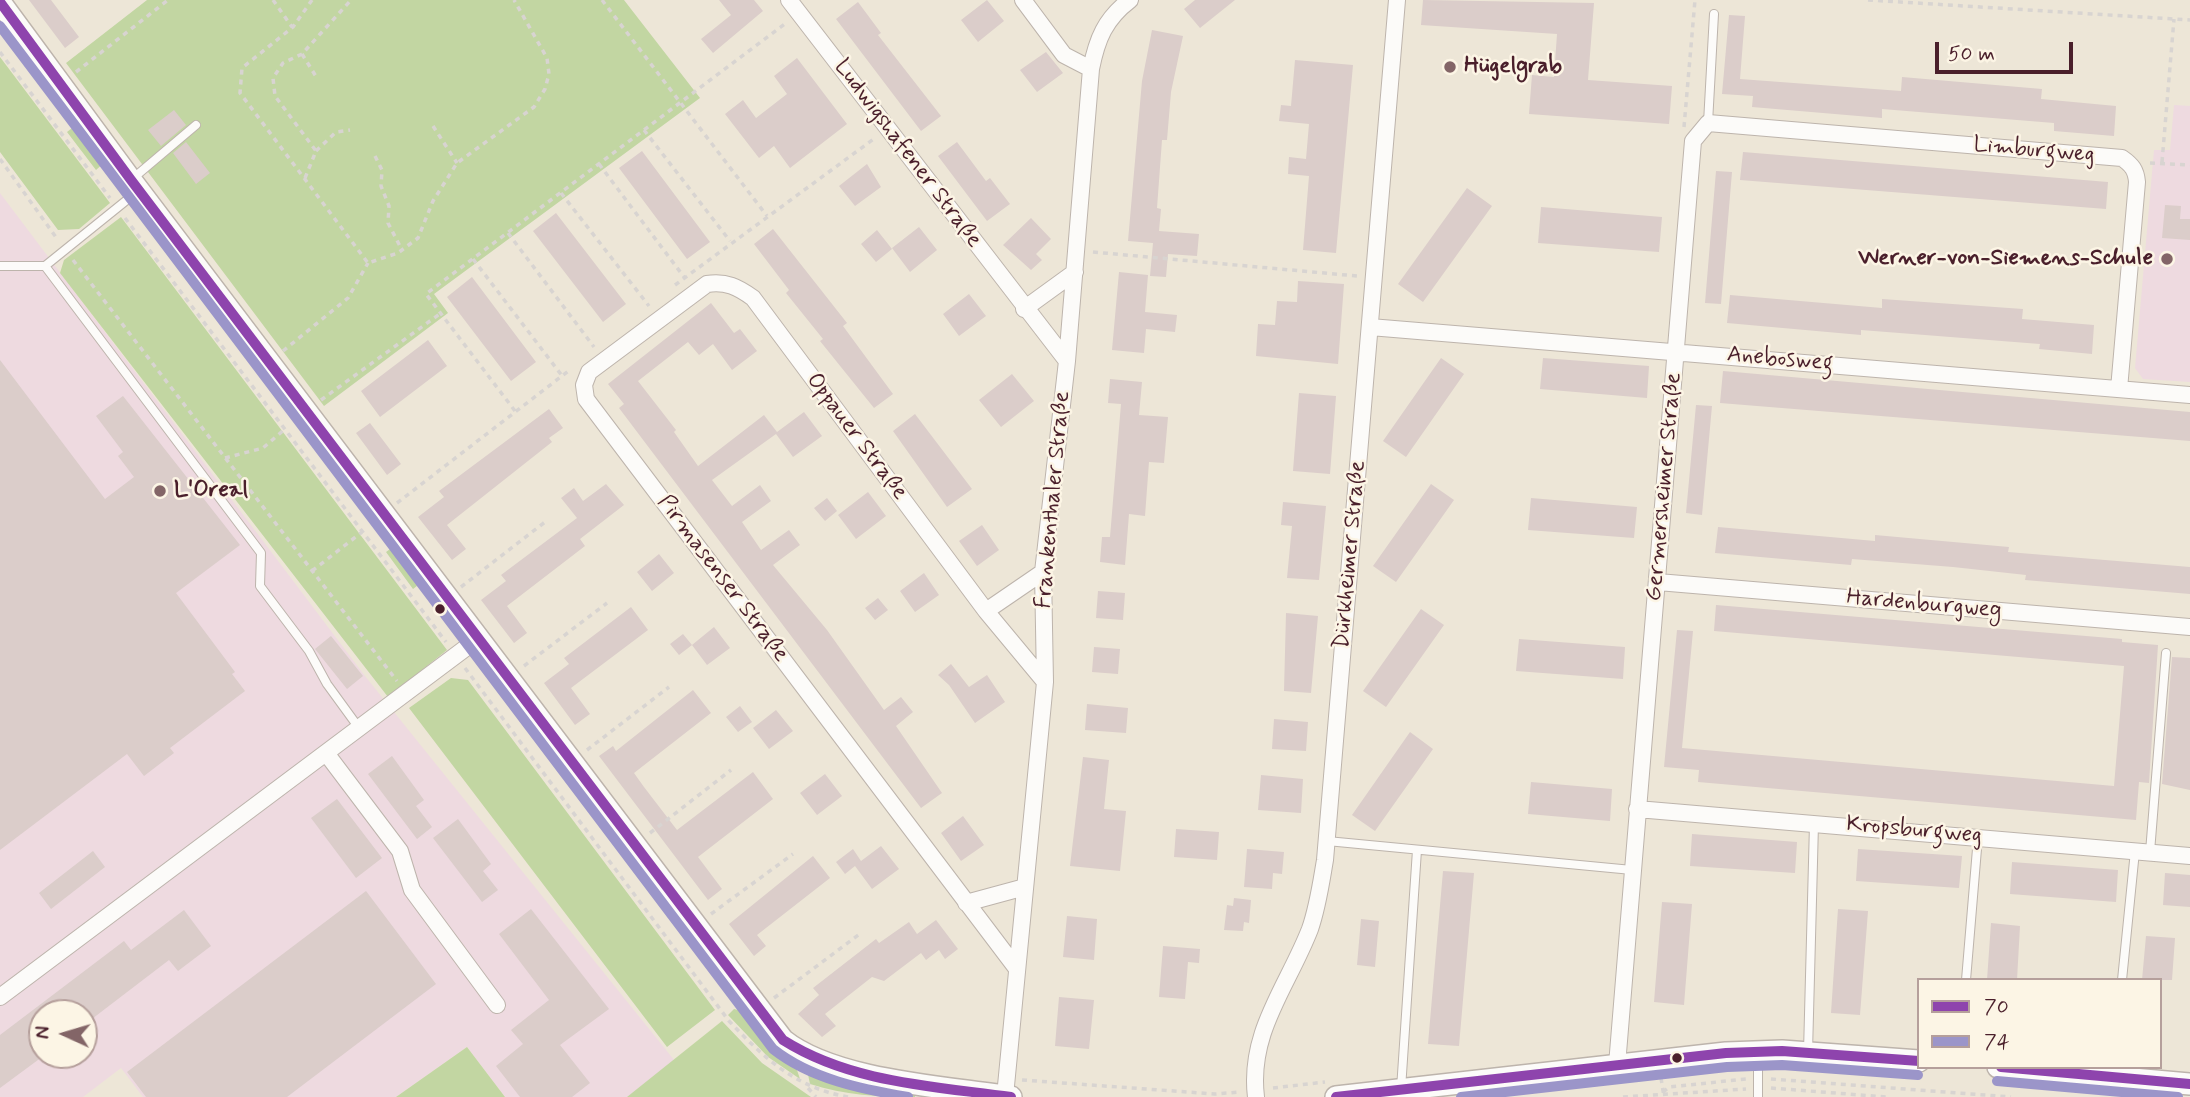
<!DOCTYPE html>
<html>
<head>
<meta charset="utf-8">
<style>
	body { margin:0 }
	#map { position:relative; width:2190px; height:1097px; overflow:hidden; background:#ede6d7; font-family:Mynerve,sans-serif }
	canvas { display:block }
	.legend { position:absolute; left:1917px; top:978px; width:245px; height:91px; box-sizing:border-box; background:#fcf5e5; border:2px solid #b59f9b; margin:0; padding:9px 12px; list-style:none; font-size:21px; color:#4a1f2b }
	.legend li { display:flex; align-items:center; gap:14px; height:35px }
	.legend b { width:35px; border:2px solid #b59f9b }
	.north { position:absolute; left:28px; top:999px; width:70px; height:70px; box-sizing:border-box; background:#fcf5e5; border:2px solid #b59f9b; border-radius:50%; rotate:274deg; font-size:19px; font-weight:700; line-height:28px; text-align:center; color:#4a1f2b }
	.north::after { content:''; display:block; margin:auto; width:24px; height:32px; background:#836567; clip-path:polygon(50% 0,100% 100%,50% 72%,0 100%) }
	.scale { position:absolute; left:1935px; top:42px; width:138px; height:32px; box-sizing:border-box; border:4px solid #4a1f2b; border-top:0; padding-left:9px; font-size:21px; line-height:24px; white-space:nowrap; color:#4a1f2b; -webkit-text-stroke:5px #fcf5e5; paint-order:stroke }
</style>
</head>
<body>
<div id="map">
<canvas width="2190" height="1097"></canvas>
<ul class="legend">
<li><b style="height:9px;background:#8e44ad"></b>70</li>
<li><b style="height:9px;background:#9b95c9"></b>74</li>
</ul>
<div class="north">N</div>
<div class="scale">50 m</div>
</div>
<script>
const ctx = document.querySelector('canvas').getContext('2d');
ctx.lineJoin = 'round';
function fillPath(path, color) {
  ctx.fillStyle = color;
  ctx.fill(path, 'evenodd');
}
function strokePath(path, color, width, dash) {
  ctx.strokeStyle = color;
  ctx.lineWidth = width;
  ctx.lineCap = dash ? 'butt' : 'round';
  ctx.setLineDash(dash || []);
  ctx.stroke(path);
}
function drawText(font, color, halo, rows, align = 'center') {
  ctx.font = font + ' Mynerve,sans-serif';
  ctx.lineWidth = 5;
  ctx.setLineDash([]);
  ctx.textBaseline = 'middle';
  ctx.strokeStyle = halo;
  ctx.fillStyle = color;
  for (const [text, x, y, turn = 0] of rows) {
    ctx.save();
    ctx.translate(x, y);
    ctx.rotate((+turn || 0) * Math.PI / 180);
    ctx.textAlign = isNaN(turn) ? turn : align;
    if (halo) ctx.strokeText(text, 0, 0);
    ctx.fillText(text, 0, 0);
    ctx.restore();
  }
}
const built = new Path2D(`
	M2174,105l16,1v276l-47,-3 -8,-11 19,-218h16z
	M0,193l365,483 322,400 -28,21h-154l-38,-50 -71,50h-253l-22,-29 -38,29h-83zM42,1013h42v42h-42z`);
const green = new Path2D(`
	M147,0h477l76,98 -266,196 14,19 -124,93 -258,-343z
	M0,57l110,146 -31,26 -21,1 -58,-78z
	M77,124l28,38 -9,8 -29,-38z
	M121,217l326,433 -59,47 -328,-424 4,-13z
	M393,547l29,35 -9,7 -27,-37z
	M451,678l17,2 247,330 -48,37 -258,-339z
	M734,1009l12,3 24,26 22,17 8,24 -32,-22 -40,-42z
	M722,1021l40,42 49,34h-184z
	M467,1047l38,50h-109z
	M806,1065l43,19 66,9v4c-37,0 -70,-2 -105,-13z`);
const building = new Path2D(`
	M29,0h22l28,37 -14,11z
	M719,0h35l9,11 -50,42 -12,-14 30,-24z
	M987,0l17,21 -26,21 -17,-22z
	M1195,0h40l-35,28 -16,-19z
	M1423,0l171,3 -6,77 84,6 -3,38 -140,-10 3,-39 22,2 3,-43 -136,-9z
	M858,2l23,31 -3,2 63,81 -20,15 -85,-112z
	M1729,15l16,1 -5,63 161,12 1,-14 140,12 -1,10 75,7 -2,30 -60,-5v-8l-172,-14v9l-130,-11 1,-11 -31,-2z
	M1152,30l31,6 -12,56 -4,48h-5l-5,68 4,1 -2,22 40,3 -2,22 -29,-2 -2,23 -16,-1 3,-33 -25,-2 14,-160z
	M1046,52l17,21 -26,19 -17,-22z
	M797,58l50,66 -57,44 -16,-22 -15,12 -34,-44 18,-14 13,18 31,-24 -13,-18z
	M1295,60l58,5 -17,188 -33,-3 6,-74 -21,-2 1,-17 17,2 3,-35 -30,-3 2,-16 10,1z
	M174,110l12,15 -25,21 -13,-16z
	M186,142l24,31 -14,11 -23,-31z
	M957,142l29,39 4,-3 20,26 -23,17 -49,-65z
	M642,151l68,91 -23,17 -68,-91z
	M1743,152l365,30 -2,27 -366,-29z
	M867,164l14,23 -26,19 -16,-20z
	M1716,171l16,1 -11,132 -16,-1z
	M1467,188l25,18 -69,96 -25,-18z
	M2165,205l16,1 -1,13h10v21l-28,-2z
	M1541,207l121,10 -3,35 -121,-9z
	M556,213l70,91 -23,18 -70,-91z
	M1031,218l20,21 -15,15 6,6 -11,10 -28,-25z
	M919,227l18,23 -27,22 -18,-24z
	M773,229l74,94 -4,3 50,68 -19,14 -54,-67 3,-2 -37,-46 3,-3 -35,-46z
	M877,230l15,19 -16,13 -15,-18z
	M1119,272l29,3 -3,37 32,3 -2,17 -29,-3 -2,24 -32,-3z
	M472,277l64,85 -25,19 -64,-84z
	M1298,281l46,3 -6,80 -82,-8 2,-32 17,1 2,-24 20,1z
	M969,294l17,22 -27,20 -16,-22z
	M1730,295l152,13v-9l141,10 -1,10 72,6 -2,29 -53,-5 1,-5 -179,-14v5l-134,-12z
	M711,303l23,30 6,-4 17,22 -25,19 -19,-26 -14,11 -11,-13 -50,39 38,49 -2,2 24,34 66,-51 13,17 27,-20 18,24 -29,21 -17,-23 -64,46 20,26 28,-21 11,16 -29,21 19,28 28,-20 11,15 -27,20 54,65 57,80 17,-13 12,15 -17,14 46,67 -21,15 -302,-400 5,-4 -16,-20z
	M428,340l19,26 -67,51 -19,-26z
	M1441,358l23,16 -58,83 -23,-16z
	M1543,358l106,8 -2,32 -107,-9z
	M0,360l105,139 29,-22 -16,-21 5,-4 -27,-36 27,-20 117,149 -64,48 59,79 -3,2 13,17 -75,57 4,5 -30,23 -17,-22 -127,96z
	M1723,371l467,41v29l-470,-38z
	M1012,374l22,27 -33,26 -22,-27z
	M1110,379l32,3 -3,33 29,2 -4,46 -15,-1 -4,54 -16,-2 -4,51 -25,-3 2,-25h8l11,-133 -13,-1z
	M1299,393l37,3 -6,78 -37,-3z
	M1696,405l16,1 -10,109 -16,-2z
	M549,409l14,19 -14,10 3,4 -105,83 19,24 -14,11 -34,-43 26,-20 -5,-6z
	M915,414l57,75 -25,18 -54,-76z
	M370,423l31,41 -14,11 -31,-42z
	M606,484l18,21 -44,34 5,7 -78,60 20,27 -13,10 -33,-43 25,-19 -5,-6 76,-57 -16,-20 13,-10 9,13z
	M1431,484l23,16 -58,82 -23,-16z
	M868,492l18,24 -30,23 -18,-24z
	M827,498l10,13 -12,10 -11,-13z
	M1531,498l106,9 -3,31 -106,-8z
	M1283,502l43,4 -7,74 -32,-2 5,-52 -11,-1z
	M982,525l17,25 -22,16 -18,-25z
	M1718,527l157,14v-6l134,12 -1,5 182,15v27l-165,-14 1,-5 -73,-8 -101,-8 -1,6 -136,-12z
	M659,554l15,19 -22,18 -15,-19z
	M924,573l15,22 -24,17 -15,-21z
	M1098,591l27,2 -2,27 -27,-2z
	M878,598l10,12 -13,10 -10,-12z
	M1716,605l406,34v3l36,3 -9,138 -10,-1 -3,38 -438,-38 1,-12 -35,-3 13,-137 16,1 -11,117 432,38 10,-120 -410,-35z
	M631,607l17,23 -77,58 19,26 -15,11 -31,-42 25,-19 -5,-6z
	M1421,609l23,16 -58,82 -23,-16z
	M1286,613l32,3 -7,77 -27,-2z
	M714,627l16,21 -23,17 -15,-20z
	M683,634l9,11 -13,10 -9,-11z
	M331,636l32,40 -16,13 -32,-40z
	M1519,639l106,8 -2,32 -107,-8z
	M1094,647l26,2 -2,25 -26,-2z
	M2172,657l18,1v132l-28,-6z
	M951,664l18,23 18,-12 18,27 -30,21 -26,-38 -11,-10z
	M693,690l18,23 -77,60 10,14 33,43 76,-58 20,27 -75,58 24,32 -14,11 -109,-144 14,-10 3,5z
	M1087,704l41,4 -2,25 -41,-3z
	M740,706l12,16 -14,10 -12,-15z
	M776,710l17,21 -24,18 -16,-21z
	M1274,719l34,3 -2,29 -34,-2z
	M1410,732l23,17 -58,82 -23,-16z
	M392,756l32,44 -8,6 16,21 -15,12 -49,-65z
	M1083,757l26,3 -5,49 22,2 -6,60 -50,-5z
	M825,774l17,22 -25,19 -17,-22z
	M1261,775l42,4 -2,34 -43,-3z
	M1531,782l81,7 -2,32 -82,-7z
	M337,799l45,59 -26,20 -45,-60z
	M963,816l21,29 -23,16 -20,-28z
	M458,819l33,45 -8,7 15,19 -16,12 -49,-64z
	M1176,829l43,3 -2,28 -43,-3z
	M1692,834l105,8 -2,31 -105,-7z
	M881,846l18,23 -27,20 -17,-23 -10,8 -9,-12 17,-13 8,12z
	M1247,849l37,3 -2,22 -9,-1 -1,16 -28,-2z
	M1858,849l104,7 -3,32 -103,-7z
	M93,851l12,16 -54,42 -12,-16z
	M813,856l17,22 -73,57 9,11 -12,10 -25,-32z
	M2012,862l106,8 -2,32 -106,-8z
	M1443,871l31,2 -15,173 -31,-2z
	M2165,873l25,2v32l-27,-2z
	M366,891l70,93 -149,113h-141l-19,-25z
	M1234,898l17,2 -2,23 -5,-1 -1,9 -19,-1 3,-25 6,1z
	M1662,902l30,2 -8,101 -30,-3z
	M531,909l78,100 -49,36 30,38 -18,14h-52l-24,-31 27,-22 -12,-14 38,-30 -50,-66z
	M1838,909l30,2 -8,104 -29,-2z
	M184,910l27,36 -33,25 -9,-11 -85,65v-12h-42v44l-42,31v-53l124,-94 7,9z
	M1067,916l30,3 -3,41 -31,-3z
	M1361,919l18,2 -4,46 -18,-2z
	M936,920l22,29 -13,10 -6,-9 -13,10 -5,-7 -37,28 -12,-4 -47,37 11,12 -14,11 -24,-23 21,-19 -6,-7 63,-49 3,4 30,-21 8,12z
	M1991,923l29,3 -3,54h-30z
	M2146,936l29,2 -3,42h-30z
	M1163,946l37,3 -1,14 -11,-1 -3,37 -26,-2z
	M1059,997l35,3 -5,49 -34,-3z`);
const path = new Path2D(`
	M273,0l19,27
	M312,0l-19,27 -51,41 -2,25 128,170 30,-10 20,-15 15,-37 24,-38 77,-56 11,-18 4,-15 -2,-16 -33,-58
	M602,0l165,216
	M1868,0l322,20
	M0,52l110,146
	M302,54l15,24
	M76,72l92,-72
	M433,126l24,37
	M1684,127l11,-127
	M644,130l86,111
	M316,151l20,-19 14,-2
	M375,156l7,14 -1,16 8,20 -1,17 14,27
	M0,159l58,81
	M2162,162l12,-143
	M2150,163l40,2
	M599,164l85,113
	M305,178l11,-27 -41,-55 -2,-18 10,-15 19,-9 49,-54
	M561,193l88,113
	M125,218l321,424
	M508,233l86,114
	M1093,252l264,24
	M473,259l90,118
	M73,260l324,421
	M675,285l200,-147
	M283,351l65,-53 20,-35
	M321,400l120,-87
	M515,411l-89,-117 360,-271
	M225,458l38,-10 22,-19
	M397,503l174,-134
	M312,571l50,-39
	M461,587l84,-65
	M524,666l83,-63
	M465,668l264,353c35,37 67,67 119,76
	M587,750l82,-63
	M650,833l81,-63
	M711,914l82,-60
	M774,998l87,-65
	M1661,1078l3,19
	M1771,1079l240,18
	M1022,1080l193,14 26,-2
	M808,1088l8,9
	M1273,1088l52,-6
	M1771,1088l115,9
	M1663,1092l6,-5 77,-8
	M1623,1097l123,-8`);
const lane = new Path2D(`
	M1708,123l6,-109
	M131,180l65,-55
	M0,266h45l216,287 -1,33 49,65 18,33 32,44
	M45,266l93,-75
	M1327,841l305,29
	M2150,852l16,-199
	M1966,980l12,-143
	M2122,980l13,-129
	M1808,1052l6,-228
	M1401,1089l16,-239
	M1758,1097v-42`);
const street = new Path2D(`
	M789,0l278,361
	M1023,0l41,55 27,14
	M1024,309l51,-37
	M1370,327l820,68
	M1658,582l532,45
	M986,611l57,-39
	M326,753l74,98 12,39 85,115
	M1637,809l553,47
	M966,903l59,-16
	M1017,969l-431,-570 -2,-14 5,-13 118,-88c19,-3 31,3 46,14l233,313 59,71
	M0,997l479,-359
	M1617,1065l76,-924 15,-18 414,35c10,7 14,12 15,24l-18,207
	M1005,1096l40,-414 -2,-110 24,-211 24,-292c6,-30 14,-50 39,-69
	M1256,1097c-8,-65 32,-111 54,-168 8,-23 11,-46 15,-69l72,-860`);
const secondary = new Path2D(`
	M0,2l131,178 652,860c51,41 163,47 228,57
	M1998,1067l192,17
	M1336,1097l390,-44 56,-2 137,10`);
const bus1 = new Path2D(`
	M0,2l131,178 652,860c68,43 150,46 228,57
	M2001,1067l189,17
	M1336,1097l390,-44 56,-2 137,10`);
const bus2 = new Path2D(`
	M0,26l773,1023c38,30 88,40 135,48
	M1997,1081l181,16
	M1461,1097l266,-30 55,-2 136,10`);
const markers = [
	[1450,67,7,"#836567"],
	[2167,259,7,"#836567"],
	[160,491,7,"#836567"],
	[440,609,6,"#4a1f2b"],
	[1677,1058,6,"#4a1f2b"]
];
const poiNames = [
	["Hügelgrab",1464,67],
	["Werner-von-Siemens-Schule",2153,259,"right"],
	["L'Oreal",174,491]
];
const streetNames = [
	["Limburgweg",2034,151,5],
	["Ludwigshafener Straße",907,154,53],
	["Anebosweg",1780,360,5],
	["Oppauer Straße",856,437,53],
	["Germersheimer Straße",1665,487,-85],
	["Frankenthaler Straße",1054,500,-85],
	["Dürkheimer Straße",1351,555,-85],
	["Pirmasenser Straße",722,579,53],
	["Hardenburgweg",1924,605,5],
	["Kropsburgweg",1914,831,5]
];
fillPath(built, '#eedae0');
fillPath(green, '#c2d6a2');
fillPath(building, '#dbcdca');
strokePath(lane, '#bdb4ac', 10);
strokePath(street, '#bdb4ac', 18);
strokePath(secondary, '#bdb4ac', 24);
strokePath(path, '#d8d4d1', 3.5, [5, 5]);
strokePath(lane, '#fcfbf9', 8);
strokePath(street, '#fcfbf9', 16);
strokePath(secondary, '#fcfbf9', 21);
strokePath(bus1, '#8e44ad', 10);
strokePath(bus2, '#9b95c9', 10);
for (const [x, y, r, color] of markers) {
  const dot = new Path2D();
  dot.arc(x, y, r, 0, 2 * Math.PI);
  ctx.fillStyle = color;
  ctx.fill(dot);
  strokePath(dot, '#fcf5e5', 2.5);
}
drawText('bold 23px', '#4a1f2b', '#fcf5e5', poiNames, 'left');
drawText('23px', '#4a1f2b', '#fcf5e5', streetNames);
</script>
</body>
</html>
